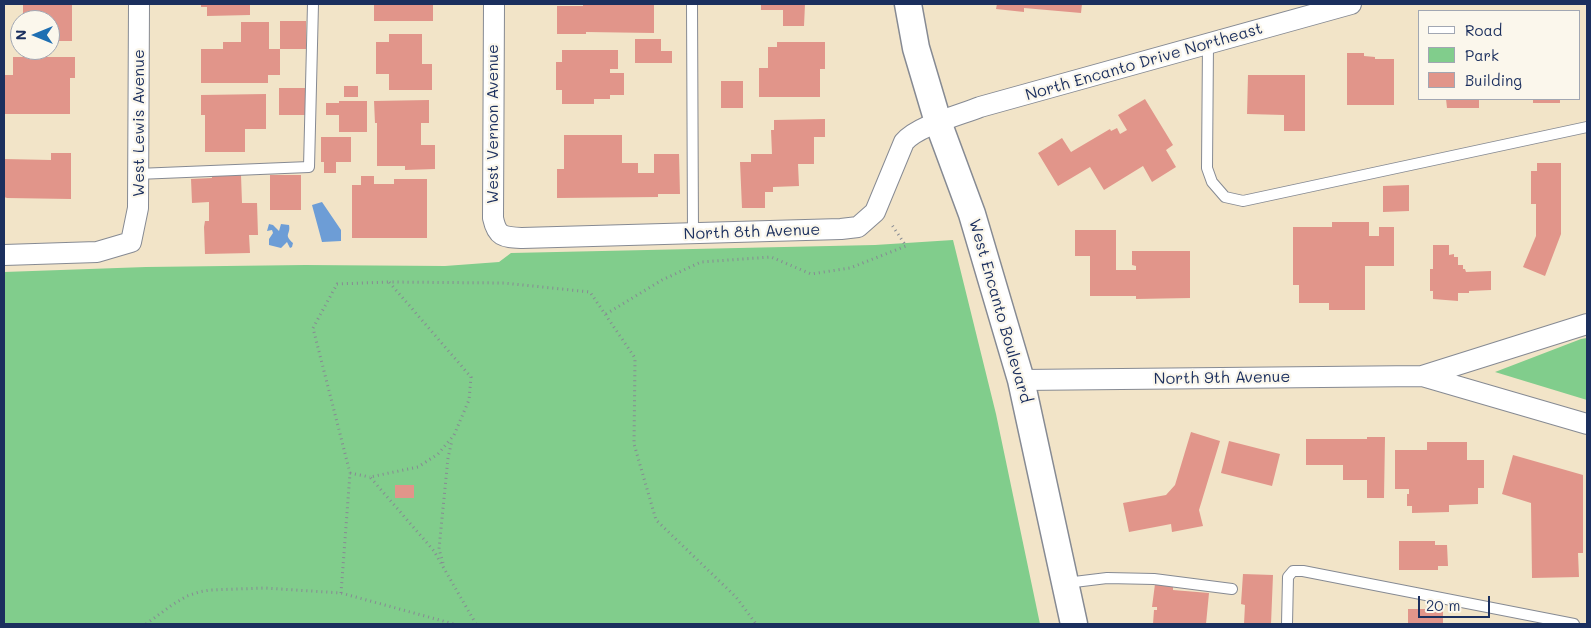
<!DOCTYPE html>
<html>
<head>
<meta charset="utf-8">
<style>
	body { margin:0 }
	#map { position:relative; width:1591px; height:628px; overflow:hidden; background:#f2e4c8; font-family:Mali,sans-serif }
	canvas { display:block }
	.frame { position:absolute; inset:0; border:5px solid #1b2f5e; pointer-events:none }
	.legend { position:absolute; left:1418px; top:10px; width:162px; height:90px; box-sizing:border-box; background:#fbf7ec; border:1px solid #a1a7b3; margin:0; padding:6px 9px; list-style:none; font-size:15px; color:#1b2f5e }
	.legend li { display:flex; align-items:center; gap:10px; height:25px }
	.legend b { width:25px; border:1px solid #a1a7b3 }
	.north { position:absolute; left:10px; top:10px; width:50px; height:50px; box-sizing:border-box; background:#fbf7ec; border:1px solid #a1a7b3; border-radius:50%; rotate:270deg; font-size:14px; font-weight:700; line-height:20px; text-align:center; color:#1b2f5e }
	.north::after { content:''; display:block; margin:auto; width:18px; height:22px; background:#1f6fb2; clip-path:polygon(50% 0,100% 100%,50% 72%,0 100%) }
	.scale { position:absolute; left:1418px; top:596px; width:72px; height:22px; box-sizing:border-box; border:2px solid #1b2f5e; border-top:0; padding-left:6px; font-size:15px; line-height:18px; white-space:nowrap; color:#1b2f5e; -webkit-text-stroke:4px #fbf7ec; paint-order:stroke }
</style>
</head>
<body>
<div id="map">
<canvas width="1591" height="628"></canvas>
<div class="frame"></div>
<ul class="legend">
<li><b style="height:6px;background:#fff"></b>Road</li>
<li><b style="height:14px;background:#81cd8c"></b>Park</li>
<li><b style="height:14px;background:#e1958a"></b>Building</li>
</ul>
<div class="north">N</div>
<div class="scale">20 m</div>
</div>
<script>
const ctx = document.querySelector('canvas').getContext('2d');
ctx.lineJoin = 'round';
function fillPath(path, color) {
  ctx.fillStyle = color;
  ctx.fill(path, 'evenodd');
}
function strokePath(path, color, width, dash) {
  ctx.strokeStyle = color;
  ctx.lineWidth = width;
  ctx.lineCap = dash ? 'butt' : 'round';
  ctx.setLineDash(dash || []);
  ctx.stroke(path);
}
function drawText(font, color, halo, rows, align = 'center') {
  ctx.font = font + ' Mali,sans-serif';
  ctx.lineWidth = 4.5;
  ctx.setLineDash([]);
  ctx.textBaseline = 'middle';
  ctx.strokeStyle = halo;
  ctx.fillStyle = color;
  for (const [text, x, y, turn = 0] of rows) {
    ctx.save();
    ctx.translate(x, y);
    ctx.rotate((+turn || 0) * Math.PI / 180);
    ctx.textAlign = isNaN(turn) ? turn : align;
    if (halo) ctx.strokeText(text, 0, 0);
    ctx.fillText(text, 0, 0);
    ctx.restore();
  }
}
const green = new Path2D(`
	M953,240l43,174 44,210h-1036v-352l142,-5 159,-2 140,1 54,-4 12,-9 364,-8z
	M1587,338v62l-92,-28 86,-33z`);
const water = new Path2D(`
	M322,202l19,28v11l-19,1 -10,-37z
	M269,224l4,1 6,6 2,-7 8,1c2,10 -6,9 4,18l-1,4 -2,1 -3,-6 -6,6 -12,-3v-6l4,-6 -1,-3 -5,1z`);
const building = new Path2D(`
	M23,4h49v37h-22v-21h-27z
	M201,4h49v11l-43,1v-9h-6z
	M374,4h59v17h-59z
	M583,4l71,1v28l-68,-1v2h-29v-28h26z
	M761,4h44l-1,22h-21v-16h-22z
	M997,4h85l-1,9 -57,-5v4l-28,-3z
	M280,21h26v28h-26z
	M241,22h28v27h11v26h-12v8h-67v-34h22v-7h18z
	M389,34h33v30h10v26h-43v-16h-13v-32h13z
	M635,39h26v12h11v12h-37z
	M777,42h48v27h-5v28h-61v-29h9v-21h9z
	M562,50h56v19h-8v4h14v22h-14v4h-16v5h-32v-14h-6v-28h6z
	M1347,53h17v3l11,1v2h19v46h-47z
	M13,57h62v21h-5v36h-66v-39h9z
	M1248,75h57v56h-21v-16l-37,-1z
	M721,81h22v27h-22z
	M344,86h14v11h-14z
	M279,88h26l1,27h-27z
	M266,94v35h-21v23h-40v-37h-4v-20z
	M1145,99l28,46 -7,5 10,17 -24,15 -9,-16 -39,24 -14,-23 -32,19 -20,-33 24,-15 9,14 39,-23 1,2 6,-3 3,6 7,-4 -9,-15z
	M1446,99h33v9h-32z
	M1533,99h27v4h-27z
	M429,100v23h-8v22h14v24l-30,1v-4h-28v-43h-2l-1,-22z
	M339,101h28v31h-28v-17h-13v-12h13z
	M825,119v18h-11v27h-16l1,22 -26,1v5h-8v16h-23l-2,-46h11v-8h21l-1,-24h3v-10z
	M564,135h58v28h16v10h16v-19h25l1,40h-22v3l-101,1v-29h7z
	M321,137h30v25h-15v11h-12v-11h-3z
	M51,153h20v46l-64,-1 -3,-1v-38l47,1z
	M1537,163h24v71l-16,42 -22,-9 13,-31v-32h-5v-33h6z
	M241,175l1,28h15l1,32h-9l1,18 -45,1 -1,-27 1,-6h4v-19l-17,1 -1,-24 21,-1v-2z
	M270,175h31v35h-31z
	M361,176h13v8h20v-5h33v59h-75v-53h9z
	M1409,185v26l-26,1v-26z
	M1332,222h37v14h10v-9h15v39h-29v44h-36v-7h-30v-18h-6v-58h39z
	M1075,230h41v40h20v-4l-4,-1v-14h58v47l-54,1v-3h-46v-40h-15z
	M1433,245h16v10l5,-1v3h4v8h5v4h2l1,3 25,-1v19l-22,1v2h-11v8l-25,-2v-8h-3v-22h3z
	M1191,432l29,9 -21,69 4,16 -31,6 -1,-8 -42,8 -6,-29 43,-8 9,-10z
	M1367,437h18l-1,61h-17v-18h-24v-15h-37v-26h61z
	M1229,441l51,13 -8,32 -51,-13z
	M1427,442h40v18h17v28h-6v16l-29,1v7l-37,1v-7h-5v-12h2v-5h-14v-39h32z
	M1513,455l70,20v78h-5l1,24 -47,1 -1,-75 -29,-9z
	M395,485h19v13h-19z
	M1399,541h36v4h12l1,21h-10v4h-39z
	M1243,574l30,1 -2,49h-27l1,-19 -4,-1z
	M1155,584l18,2v4l36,3 -3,31h-53l1,-14h3v-3h-5z
	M1408,609h35v15h-35z`);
const path = new Path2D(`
	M606,314l56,-34 39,-18 70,-5 40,17 39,-6 56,-22 -14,-21
	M350,473l20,4
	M443,563l-4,-14 9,-91 4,-18
	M341,593l9,-120 -37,-145 24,-44 52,-2
	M146,624l26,-19 15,-9 12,-4 11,-2 55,-2 76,5 113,31
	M476,624l-42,-73 -64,-74 48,-10 20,-13 16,-19 15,-35 2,-23 -82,-95 115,1 86,9 45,66 -1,86 22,76 80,77 20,27`);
const service = new Path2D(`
	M692,4l1,230
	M1208,44l-1,124 5,14 13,15 18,4 344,-74
	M137,174l172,-7 4,-163
	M1066,583l41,-5 47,1 78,10
	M1287,624l1,-47 5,-6h10l271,53`);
const minor = new Path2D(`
	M494,4l-1,214c4,19 10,19 29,20l319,-9 17,-2 17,-15 29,-70c13,-16 56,-27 76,-35l371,-103
	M4,255l93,-3 34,-10 7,-34 1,-204
	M1422,376l165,-52
	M1021,380l401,-4 165,48`);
const tertiary = new Path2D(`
	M908,4l8,44 22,74 34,92 49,166 53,244`);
const streetNames = [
	["North Encanto Drive Northeast",1144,62,-16],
	["West Lewis Avenue",139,123,-90],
	["West Vernon Avenue",493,124,-90],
	["North 8th Avenue",752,232,-2],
	["West Encanto Boulevard",1000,311,74],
	["North 9th Avenue",1222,378,-1]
];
fillPath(green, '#81cd8c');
fillPath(water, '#6d9dd6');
fillPath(building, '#e1958a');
strokePath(service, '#868a93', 12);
strokePath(minor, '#868a93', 22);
strokePath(tertiary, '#868a93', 29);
strokePath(path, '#868a93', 3, [1, 4]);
strokePath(service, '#fff', 10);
strokePath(minor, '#fff', 20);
strokePath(tertiary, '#fff', 26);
drawText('16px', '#1b2f5e', '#fbf7ec', streetNames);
</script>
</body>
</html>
